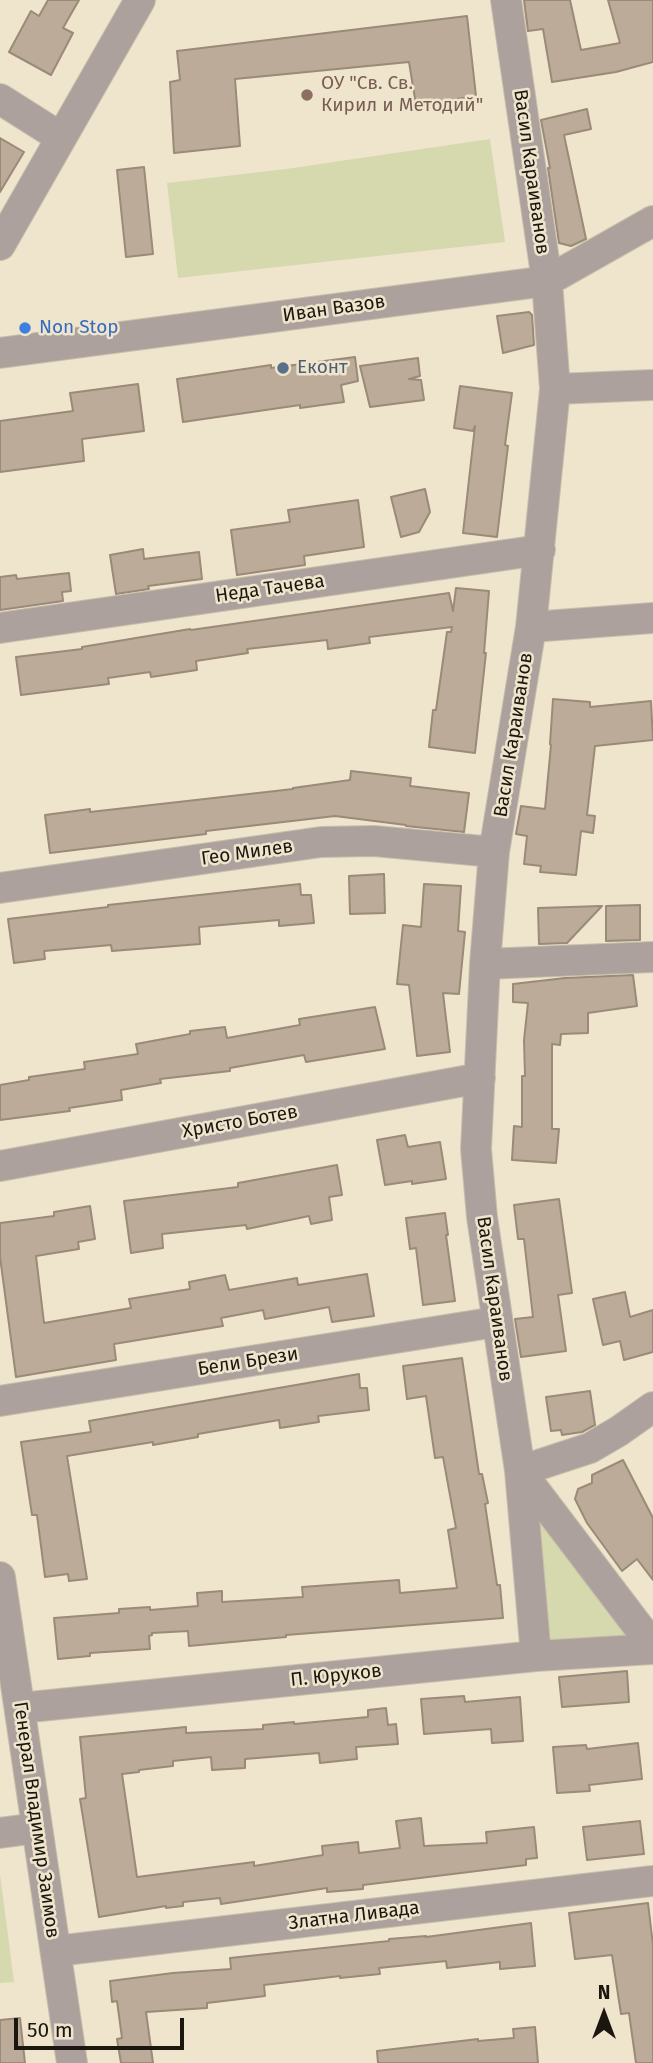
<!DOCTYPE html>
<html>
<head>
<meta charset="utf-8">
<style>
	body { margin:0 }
	#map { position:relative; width:653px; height:2063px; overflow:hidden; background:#efe5cd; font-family:"Fira Sans",sans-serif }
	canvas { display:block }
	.north { position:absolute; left:569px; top:1979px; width:70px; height:70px; -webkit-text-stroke:5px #efe5cd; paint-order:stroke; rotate:0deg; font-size:19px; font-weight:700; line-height:28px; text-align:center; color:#1b170f }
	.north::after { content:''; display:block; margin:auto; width:24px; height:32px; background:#1b170f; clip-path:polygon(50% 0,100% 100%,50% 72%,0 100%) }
	.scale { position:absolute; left:14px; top:2018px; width:170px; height:32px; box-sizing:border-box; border:4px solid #1b170f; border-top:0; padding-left:9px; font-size:21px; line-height:24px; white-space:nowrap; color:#1b170f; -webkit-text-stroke:5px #efe5cd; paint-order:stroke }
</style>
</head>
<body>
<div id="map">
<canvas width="653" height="2063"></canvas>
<div class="north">N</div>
<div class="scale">50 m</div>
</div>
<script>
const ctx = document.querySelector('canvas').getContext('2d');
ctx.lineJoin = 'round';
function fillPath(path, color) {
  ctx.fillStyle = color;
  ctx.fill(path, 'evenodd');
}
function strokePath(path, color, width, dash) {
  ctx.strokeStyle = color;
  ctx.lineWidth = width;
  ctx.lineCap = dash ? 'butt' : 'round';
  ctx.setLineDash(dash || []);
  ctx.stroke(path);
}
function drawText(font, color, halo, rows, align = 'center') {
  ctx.font = font + ' "Fira Sans",sans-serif';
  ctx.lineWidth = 5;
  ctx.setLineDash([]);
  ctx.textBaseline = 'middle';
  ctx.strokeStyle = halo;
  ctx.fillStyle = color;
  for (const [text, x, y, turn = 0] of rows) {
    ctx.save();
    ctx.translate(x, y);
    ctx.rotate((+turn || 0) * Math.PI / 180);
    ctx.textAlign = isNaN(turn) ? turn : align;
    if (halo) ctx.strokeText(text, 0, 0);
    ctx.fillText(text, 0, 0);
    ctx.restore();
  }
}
const green = new Path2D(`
	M490,139l15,103 -327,36 -11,-95 119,-14z
	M520,1471l133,175 -117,10z
	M0,1874l14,108 -14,1z`);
const building = new Path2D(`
	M48,0h31l-16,28 10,5 -22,42 -42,-23 22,-41 8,5z
	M524,0h46l11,50 39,-7 -12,-43h45v62l-37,10 -64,10 -9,-53 -15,2z
	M467,16l9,80 -60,9 -7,-43 -174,17 5,67 -66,7 -4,-71 10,-2 -3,-29z
	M587,109l4,20 -27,6 22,104 -15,7 -12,-3 -11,-75h2l-9,-48z
	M0,138l24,14 -24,40z
	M144,167l9,87 -27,3 -9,-87z
	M529,312l3,3 2,30 -31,8 -6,-37z
	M355,357l3,24 -17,4 3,17 -44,6v-3l-117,17 -6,-43 94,-14v3z
	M418,358l2,18 -11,3 12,1 3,20 -54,7 -10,-41z
	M138,384l6,47 -62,8 2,22 -84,11v-51l73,-10 -3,-18z
	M460,386l52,7 -7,52 3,1 -11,91 -34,-4 12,-107 -2,5 -19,-3z
	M425,489l5,23 -11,20 -18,5 -10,-40z
	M358,500l6,47 -60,9 1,9 -68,10 -6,-45 59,-8 -2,-12z
	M143,549l1,10 55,-7 3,27 -54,7 1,3 -33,5 -6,-39z
	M69,573l2,18 -9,1 1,9 -63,9v-33l16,-2 1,4z
	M456,588l33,3 -5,62h2l-11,100 -46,-6 4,-37h3l11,-78h4l1,-5 -83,10 1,6 -42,6 -1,-9 -80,9 1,4 -52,8 1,9 -46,7 -1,-5 -42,6 1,6 -88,11 -5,-38 66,-8v-2l108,-18 1,1 258,-37 4,18z
	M553,699l37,3v5l61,-6 2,39 -58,6 -8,69 8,1 -2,17 -12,-2 -5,44 -36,-3 1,-6 -17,-2 3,-28 -11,-2 5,-28 24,3 6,-64 -1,-1z
	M351,771l60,7 -1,8 59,7 -5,39 -58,-6v-1l-71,-9 -129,15v3l-156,19 -5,-38 45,-6v3l203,-23v-1l57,-8z
	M384,874l1,39 -35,1 -1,-38z
	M300,884l1,11h10l3,28 -35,3v-6l-80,7 1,17 -88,7 -1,-6 -67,6 1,8 -31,4 -6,-44 100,-12v-2z
	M424,884l37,2 -3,45 7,1 -6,62 -16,-1 7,59 -33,4 -8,-71 -12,-1 6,-59 18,2z
	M640,905v35l-34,1v-35z
	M602,906l-35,37 -28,1 -1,-36z
	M633,975l4,31 -49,7v20l-27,1 -1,11 -8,-1v85h7l-3,34 -44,-3 2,-34 8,1v-51h3l-1,-36 4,-37 -15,-1v-18l52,-6z
	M375,1007l10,42 -79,13 -2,-7 -74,13v3l-70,8 1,4 -40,7 1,10 -53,8 1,3 -70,9v-35l29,-5v-3l56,-8 -1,-7 54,-8 -2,-10 54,-10v-3l35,-4 2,11 73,-13 -1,-6z
	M405,1135l3,12 32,-5 6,37 -34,5v-3l-27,4 -8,-45z
	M337,1165l5,30 -13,2 3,23 -21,4 -2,-8 -62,13 -1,-4 -84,9 1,14 -32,5 -7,-52 114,-14v-4z
	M559,1199l13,94 -14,2 8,56 -45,6 -6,-38 18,-2 -9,-78h-6l-4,-34z
	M90,1206l5,33 -17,3 1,7 -43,7 8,67 87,-15 -2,-9 61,-10 -1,-7 36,-7 4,15 68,-12 1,7 69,-11 7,42 -42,6 -3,-15 -64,12 -2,-9 -42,8 2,8 -109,18 2,16 -100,17 -16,-120v-34l54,-7v-4z
	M445,1213l3,22h-2l9,66 -32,4 -7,-57 -6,1 -4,-31z
	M625,1292l5,25 23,-7v42l-29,8 -4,-19 -17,4 -10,-46z
	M462,1358l17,116h3l6,29 -3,1 12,81h3l3,33 -217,17v2l-97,9 -1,-15 -36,2v2l-3,1 1,13 -60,4v3l-32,3 -4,-41 65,-5v-4l31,-2v3l48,-4 -1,-13 25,-2v11l81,-5 -1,-10 97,-7 1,13 57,-5 -9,-58 8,-2 -13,-71 -8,1 -9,-62 -19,3 -4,-33z
	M359,1374l1,14h7l2,22 -51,6 1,6 -39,6 -1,-8 -81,14v3l-45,8v-3l-86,14 20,123 -18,2 -1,-7 -23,3 -8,-62h-5l-11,-73 70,-10 -2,-11z
	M590,1391l5,34 -13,7 -20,3 -1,-5 -10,1 -5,-34z
	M623,1460l30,58v62l-16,-21 -15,12 -35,-48 -12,-24 3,-10 14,-6v-8z
	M627,1671l2,31 -67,5 -3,-30z
	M464,1696l1,6 55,-5 3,44 -31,2 -1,-14 -67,5 -3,-35z
	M386,1708l2,17 8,-1 2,20 -42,3 1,12 -37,4 -1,-10 -74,6v9l-33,2 -1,-13 -38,4v5l-34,4v2l-17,2 15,103 117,-15v4l69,-11 -1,-9 36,-4 1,11 41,-5 -4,-27 25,-3 3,28 63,-3 -1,-11 48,-5 3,31 -11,1v6l-163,20v4l-36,3v-4l-106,16 -1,-6 -37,4v4l-17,2v-2l-67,11 -19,-118 6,-1 -6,-61 106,-10v6l77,-4v-4l31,-3v2l74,-7v-7z
	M638,1743l4,36 -53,6 1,6 -33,2 -4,-46 33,-2 1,4z
	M640,1821l4,33 -57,6 -4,-33z
	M648,1903l5,42v118h-17l-7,-50 -8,1 -9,-59 -37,4 -6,-46z
	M531,1923l4,43 -35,3v-7l-53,6 -1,-7 -67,7 1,6 -40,4v-2l-76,9 1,11 -58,7v5l-61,4 7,51h-32l-4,-24 5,-1 -5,-37 -5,1 -2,-21 63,-8 58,-4 -1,-11 159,-17v-2l37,-3v1z
	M20,2018l5,45h-25v-43z
	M535,2027l3,36h-160l-1,-12 101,-12v2l36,-3 -1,-9z`);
const minor = new Path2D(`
	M506,0l41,281 8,108 -24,238 -37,225 -9,112 -9,185 6,68 38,254 133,175
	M0,99l60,38
	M0,245l140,-245
	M0,353l547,-72 106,-60
	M555,389l98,-4
	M531,627l122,-9
	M0,628l540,-78
	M0,888l321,-46 53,-1 120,11
	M485,964l168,-7
	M0,1166l480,-88
	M0,1401l496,-79
	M0,1577l72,486
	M536,1656l-16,-185 70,-23 29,-17 34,-24
	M20,1708l516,-52 117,-7
	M0,1833l37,-5
	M56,1951l597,-70`);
const markers = [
	[307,95,7,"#8d6e63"],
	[25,328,7,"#3f7fe0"],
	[283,368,7,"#5c6f8a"]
];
const educationNames = [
	["ОУ \"Св. Св.",321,84],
	["Кирил и Методий\"",321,106]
];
const streetNames = [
	["Васил Караиванов",531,172,82],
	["Иван Вазов",334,309,-8],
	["Неда Тачева",270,589,-8],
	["Васил Караиванов",514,735,-81],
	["Гео Милев",247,853,-8],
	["Христо Ботев",240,1122,-10],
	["Васил Караиванов",494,1299,82],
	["Бели Брези",248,1362,-9],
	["П. Юруков",336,1676,-6],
	["Генерал Владимир Заимов",36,1820,82],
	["Златна Ливада",354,1916,-7]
];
const shopNames = [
	["Non Stop",39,328]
];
const serviceNames = [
	["Еконт",297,368]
];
fillPath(green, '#d5d9ad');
fillPath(building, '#bcab98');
strokePath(building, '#9a8a77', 2);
strokePath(minor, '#c9c0ab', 32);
strokePath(minor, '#ada19e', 30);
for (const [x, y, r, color] of markers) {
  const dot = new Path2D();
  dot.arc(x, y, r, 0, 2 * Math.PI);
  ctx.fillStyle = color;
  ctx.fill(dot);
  strokePath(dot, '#efe5cd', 2.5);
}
drawText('19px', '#785e54', '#efe5cd', educationNames, 'left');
drawText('19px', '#1b170f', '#efe5cd', streetNames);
drawText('19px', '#366cbe', '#efe5cd', shopNames, 'left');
drawText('19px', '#4e5e75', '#efe5cd', serviceNames, 'left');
</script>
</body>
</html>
